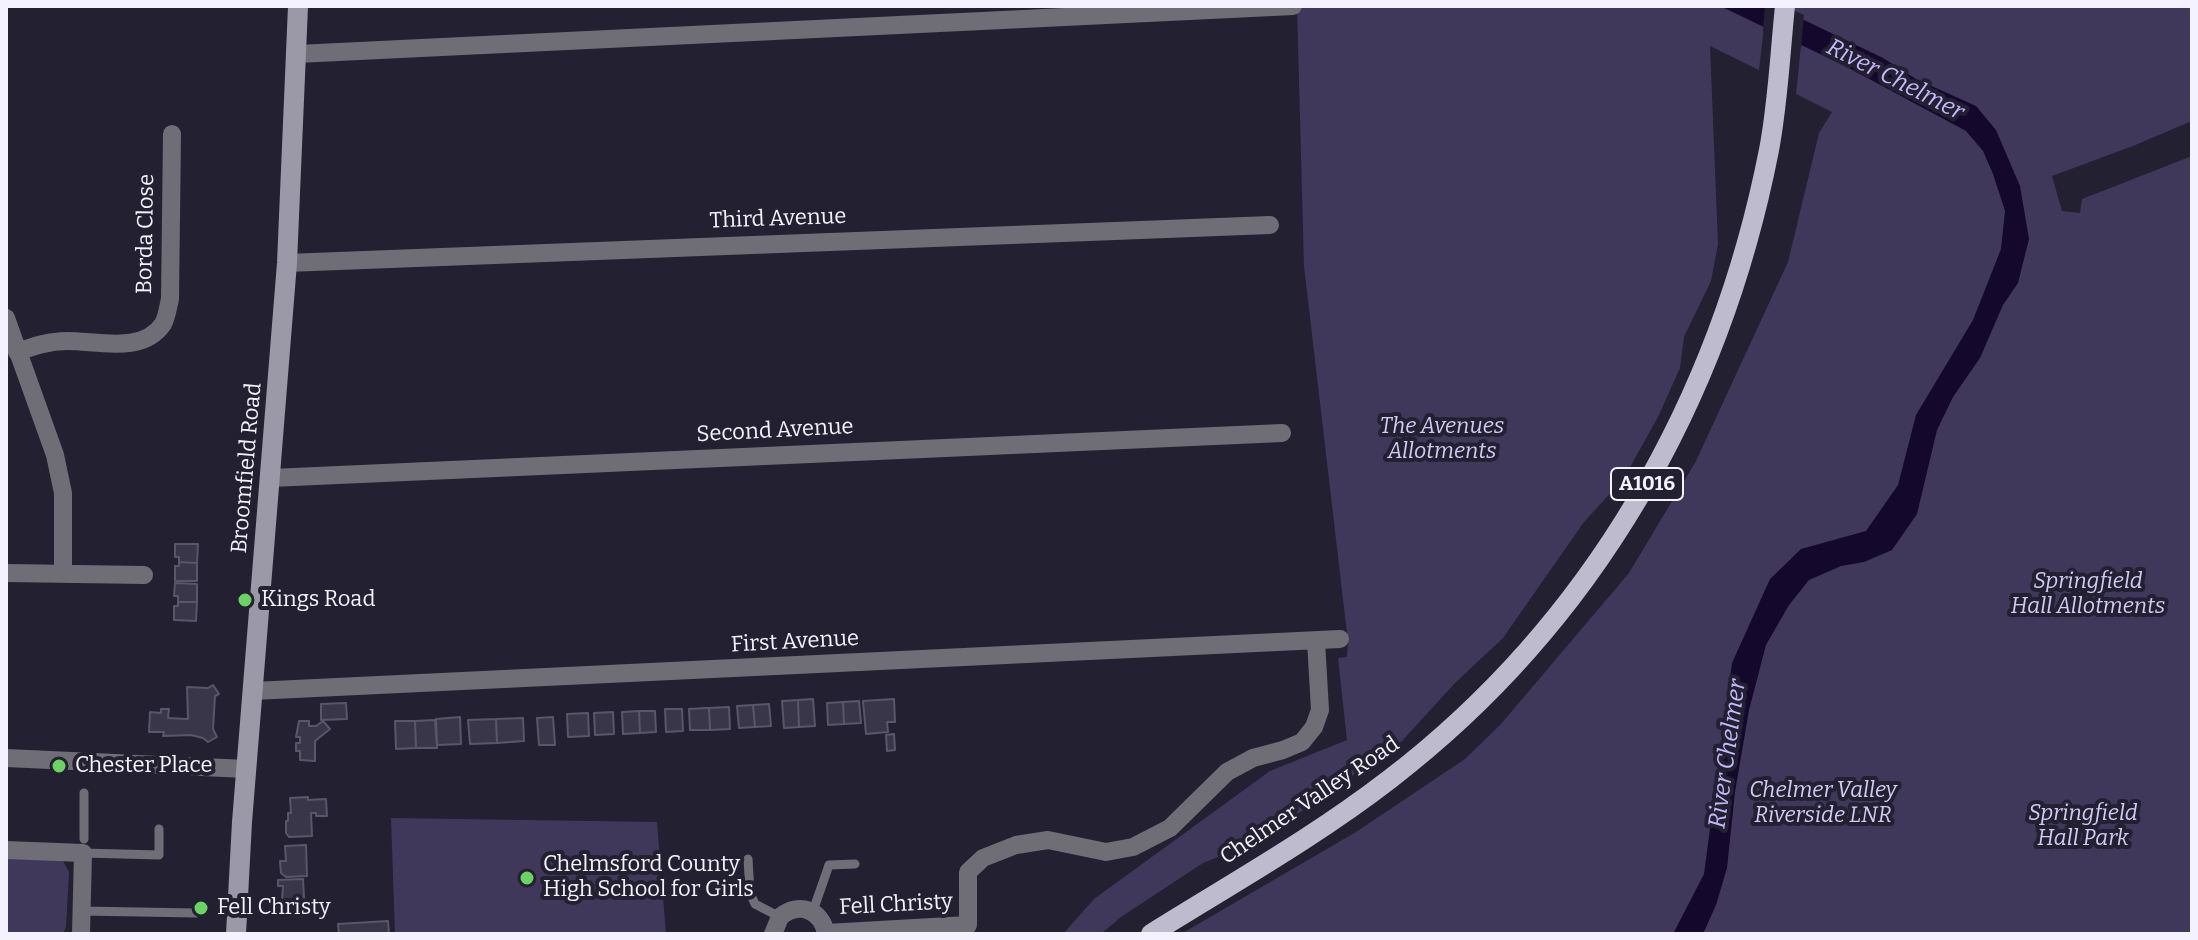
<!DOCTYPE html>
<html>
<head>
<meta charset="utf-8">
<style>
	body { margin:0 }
	#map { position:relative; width:2198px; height:940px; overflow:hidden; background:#232031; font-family:Bitter,serif }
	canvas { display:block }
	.frame { position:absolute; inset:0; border:8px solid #f4f2fe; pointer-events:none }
</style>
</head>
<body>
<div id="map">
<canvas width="2198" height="940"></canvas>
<div class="frame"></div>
</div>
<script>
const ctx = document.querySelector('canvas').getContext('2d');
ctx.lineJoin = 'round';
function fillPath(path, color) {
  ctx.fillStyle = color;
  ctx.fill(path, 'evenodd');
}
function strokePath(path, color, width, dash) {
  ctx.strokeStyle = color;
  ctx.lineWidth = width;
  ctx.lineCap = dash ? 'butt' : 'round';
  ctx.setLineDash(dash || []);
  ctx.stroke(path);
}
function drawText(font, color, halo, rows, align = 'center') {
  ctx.font = font + ' Bitter,serif';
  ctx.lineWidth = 8;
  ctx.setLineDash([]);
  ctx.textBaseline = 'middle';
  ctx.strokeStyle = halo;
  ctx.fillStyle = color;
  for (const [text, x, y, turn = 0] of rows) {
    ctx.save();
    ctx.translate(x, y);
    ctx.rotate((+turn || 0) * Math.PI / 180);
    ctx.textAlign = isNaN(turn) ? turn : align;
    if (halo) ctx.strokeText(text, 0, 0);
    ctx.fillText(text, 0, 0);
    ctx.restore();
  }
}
const green = new Path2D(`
	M1297,6h895v115l-59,25 -81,30 10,35 18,2 2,-14 110,-43v778h-1011l175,-102 109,-73 36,-35 128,-151 67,-112 92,-199 31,-129 13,-21 -36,-18 5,-49 -37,-18 -5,43 -49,-24 8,198 -7,37 -27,56 -4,31 -22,49 -34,61 -40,44 -81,116 -48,45 -53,58 -143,100 -56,22 -82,54 -20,17h-38l31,-35 176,-128 77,-31 -9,-82 9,-1 1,-15 -44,-376z
	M391,818l266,4 9,112h-271z
	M6,857l57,4 6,11 -3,55 -3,7h-57z`);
const water = new Path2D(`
	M1720,6h55l108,52 33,21 60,27 20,24 24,56 9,53 -11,44 -15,22 -23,53 -27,39 -16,33 -20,84 -25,36 -28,12 -23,4 -32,14 -20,25 -23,40 -17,65 -14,82 -8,76 -11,37 -13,29h-30l31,-60 28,-211 38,-84 31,-30 65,-18 32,-46 18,-70 57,-95 28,-71 4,-38 -12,-37 -10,-23 -17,-20 -119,-64z`);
const pier = new Path2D(`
	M1765,6h19l20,9 -3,34 -38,-18z`);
const building = new Path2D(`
	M175,544h23l-1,19 -18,-1v-5h-4z
	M179,562l18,1v18h-22v-15h4z
	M175,583l22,1v18h-19v-6h-4z
	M178,602h19l-1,19 -22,-1v-14h4z
	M213,685l6,9 -4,2 -2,33 4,8 -9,5 -5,-4 -12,-3 -28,1 1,-4h-15l1,-20 11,1v-4h8l-1,9 20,1 -1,-32 21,1z
	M813,699l2,27 -16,1 -1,-27z
	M894,699l1,23h-8l1,10 -22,2 -3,-33z
	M798,700l1,27 -15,1 -2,-27z
	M859,701l2,22 -17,1 -1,-22z
	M843,702l1,22 -16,1 -1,-22z
	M346,703l1,16 -26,1v-16z
	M769,704l2,22 -16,1 -2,-22z
	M753,705l2,22 -16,1 -2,-22z
	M729,707l1,22 -20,1 -1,-22z
	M706,708h3l1,22h-20l-1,-21z
	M665,709h17l1,22 -17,1z
	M639,711l1,22 -17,1 -1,-22z
	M639,711h16l1,21 -16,1z
	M613,712l1,22 -19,1 -1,-22z
	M588,713l1,23 -21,1 -1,-23z
	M460,717l1,27 -24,1 -1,-26z
	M553,717l2,28h-16l-2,-27z
	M523,718l1,23 -27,2 -1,-24z
	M496,719l1,24 -27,1 -2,-24z
	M435,720l2,28h-21l-1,-27z
	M299,721h10v5h7l7,-5 7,8 -15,12v20l-15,-1v-9h-4v-8h4v-6h-4z
	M395,721h20l1,27 -20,1z
	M894,734l1,16 -8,1 -1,-16z
	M308,797v3l18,-1 1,17h-11v-3h-5l1,23 -23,1 -3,-4v-12h2v-8h3l-1,-15z
	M306,845l1,31 -21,1 -5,-4 -1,-12h6l-1,-15z
	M303,879l2,37 -20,1 -4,-4 2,-27h-5v-6z
	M388,921l1,13h-50l-1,-10z`);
const lane = new Path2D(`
	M84,839v-46
	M83,853l76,2v-26
	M748,859l2,34 5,11 25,13
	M82,911l114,2
	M813,911l16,-46 26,-1`);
const street = new Path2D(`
	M297,54l996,-48
	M287,263l983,-38
	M6,318l49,137 8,38v81
	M17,352c17,-6 32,-11 50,-11 31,0 76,13 96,-17 4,-7 5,-17 7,-25l2,-165
	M271,478l1011,-45
	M6,573l138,2
	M253,691l1087,-52
	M6,758l240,11
	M6,850l77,3 -2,81
	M826,933l142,-8v-53l15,-14 33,-13 32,-5 58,12 27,-5 37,-19 57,-56 26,-14 30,-8 19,-8 12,-15 6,-17 -4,-69
	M773,934l7,-17c19,-16 42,-7 46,17`);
const secondary = new Path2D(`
	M236,934l6,-112 45,-559 11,-257`);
const primary = new Path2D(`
	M1151,934c80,-50 164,-97 239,-155 203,-156 330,-379 379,-629 9,-47 11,-96 16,-144`);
const markers = [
	[245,600,8,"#6ad363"],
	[59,766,8,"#6ad363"],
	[527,878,8,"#6ad363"],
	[201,908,8,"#6ad363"]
];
const shields = [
	[1647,484,72]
];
const shieldNames = [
	["A1016",1647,484]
];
const streetNames = [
	["Third Avenue",778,219,-2],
	["Borda Close",146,234,-89],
	["Second Avenue",775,431,-3],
	["Broomfield Road",247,468,-85],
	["First Avenue",795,642,-3],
	["Chelmer Valley Road",1310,801,-34],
	["Fell Christy",896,905,-3]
];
const parkNames = [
	["The Avenues",1442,427],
	["Allotments",1442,452],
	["Springfield",2088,582],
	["Hall Allotments",2088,607],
	["Chelmer Valley",1823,791],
	["Riverside LNR",1823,816],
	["Springfield",2083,814],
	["Hall Park",2083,839]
];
const poiNames = [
	["Kings Road",261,600],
	["Chester Place",75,766],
	["Chelmsford County",543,865],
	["High School for Girls",543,890],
	["Fell Christy",217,908]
];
const waterNames = [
	["River Chelmer",1895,80,27],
	["River Chelmer",1728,754,-82]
];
fillPath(green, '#3f385b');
fillPath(water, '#14092c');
fillPath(pier, '#232031');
fillPath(building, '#393649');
strokePath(building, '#59566a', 2);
strokePath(lane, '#6f6e77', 9);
strokePath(street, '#6f6e77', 18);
strokePath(secondary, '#9b99a8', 20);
strokePath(primary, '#bebbce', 20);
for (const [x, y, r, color] of markers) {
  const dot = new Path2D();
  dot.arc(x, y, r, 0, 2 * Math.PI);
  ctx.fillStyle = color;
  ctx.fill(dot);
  strokePath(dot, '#232031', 3);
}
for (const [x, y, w] of shields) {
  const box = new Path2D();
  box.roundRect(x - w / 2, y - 16, w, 32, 6);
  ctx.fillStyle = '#232031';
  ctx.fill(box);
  strokePath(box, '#f4f2fe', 2);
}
drawText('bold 20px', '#f4f2fe', null, shieldNames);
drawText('22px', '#f4f2fe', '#232031', streetNames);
drawText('italic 22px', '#d1caf5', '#232031', parkNames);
drawText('22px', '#f4f2fe', '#232031', poiNames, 'left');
drawText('italic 24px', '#c4b7fd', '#232031', waterNames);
</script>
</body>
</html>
